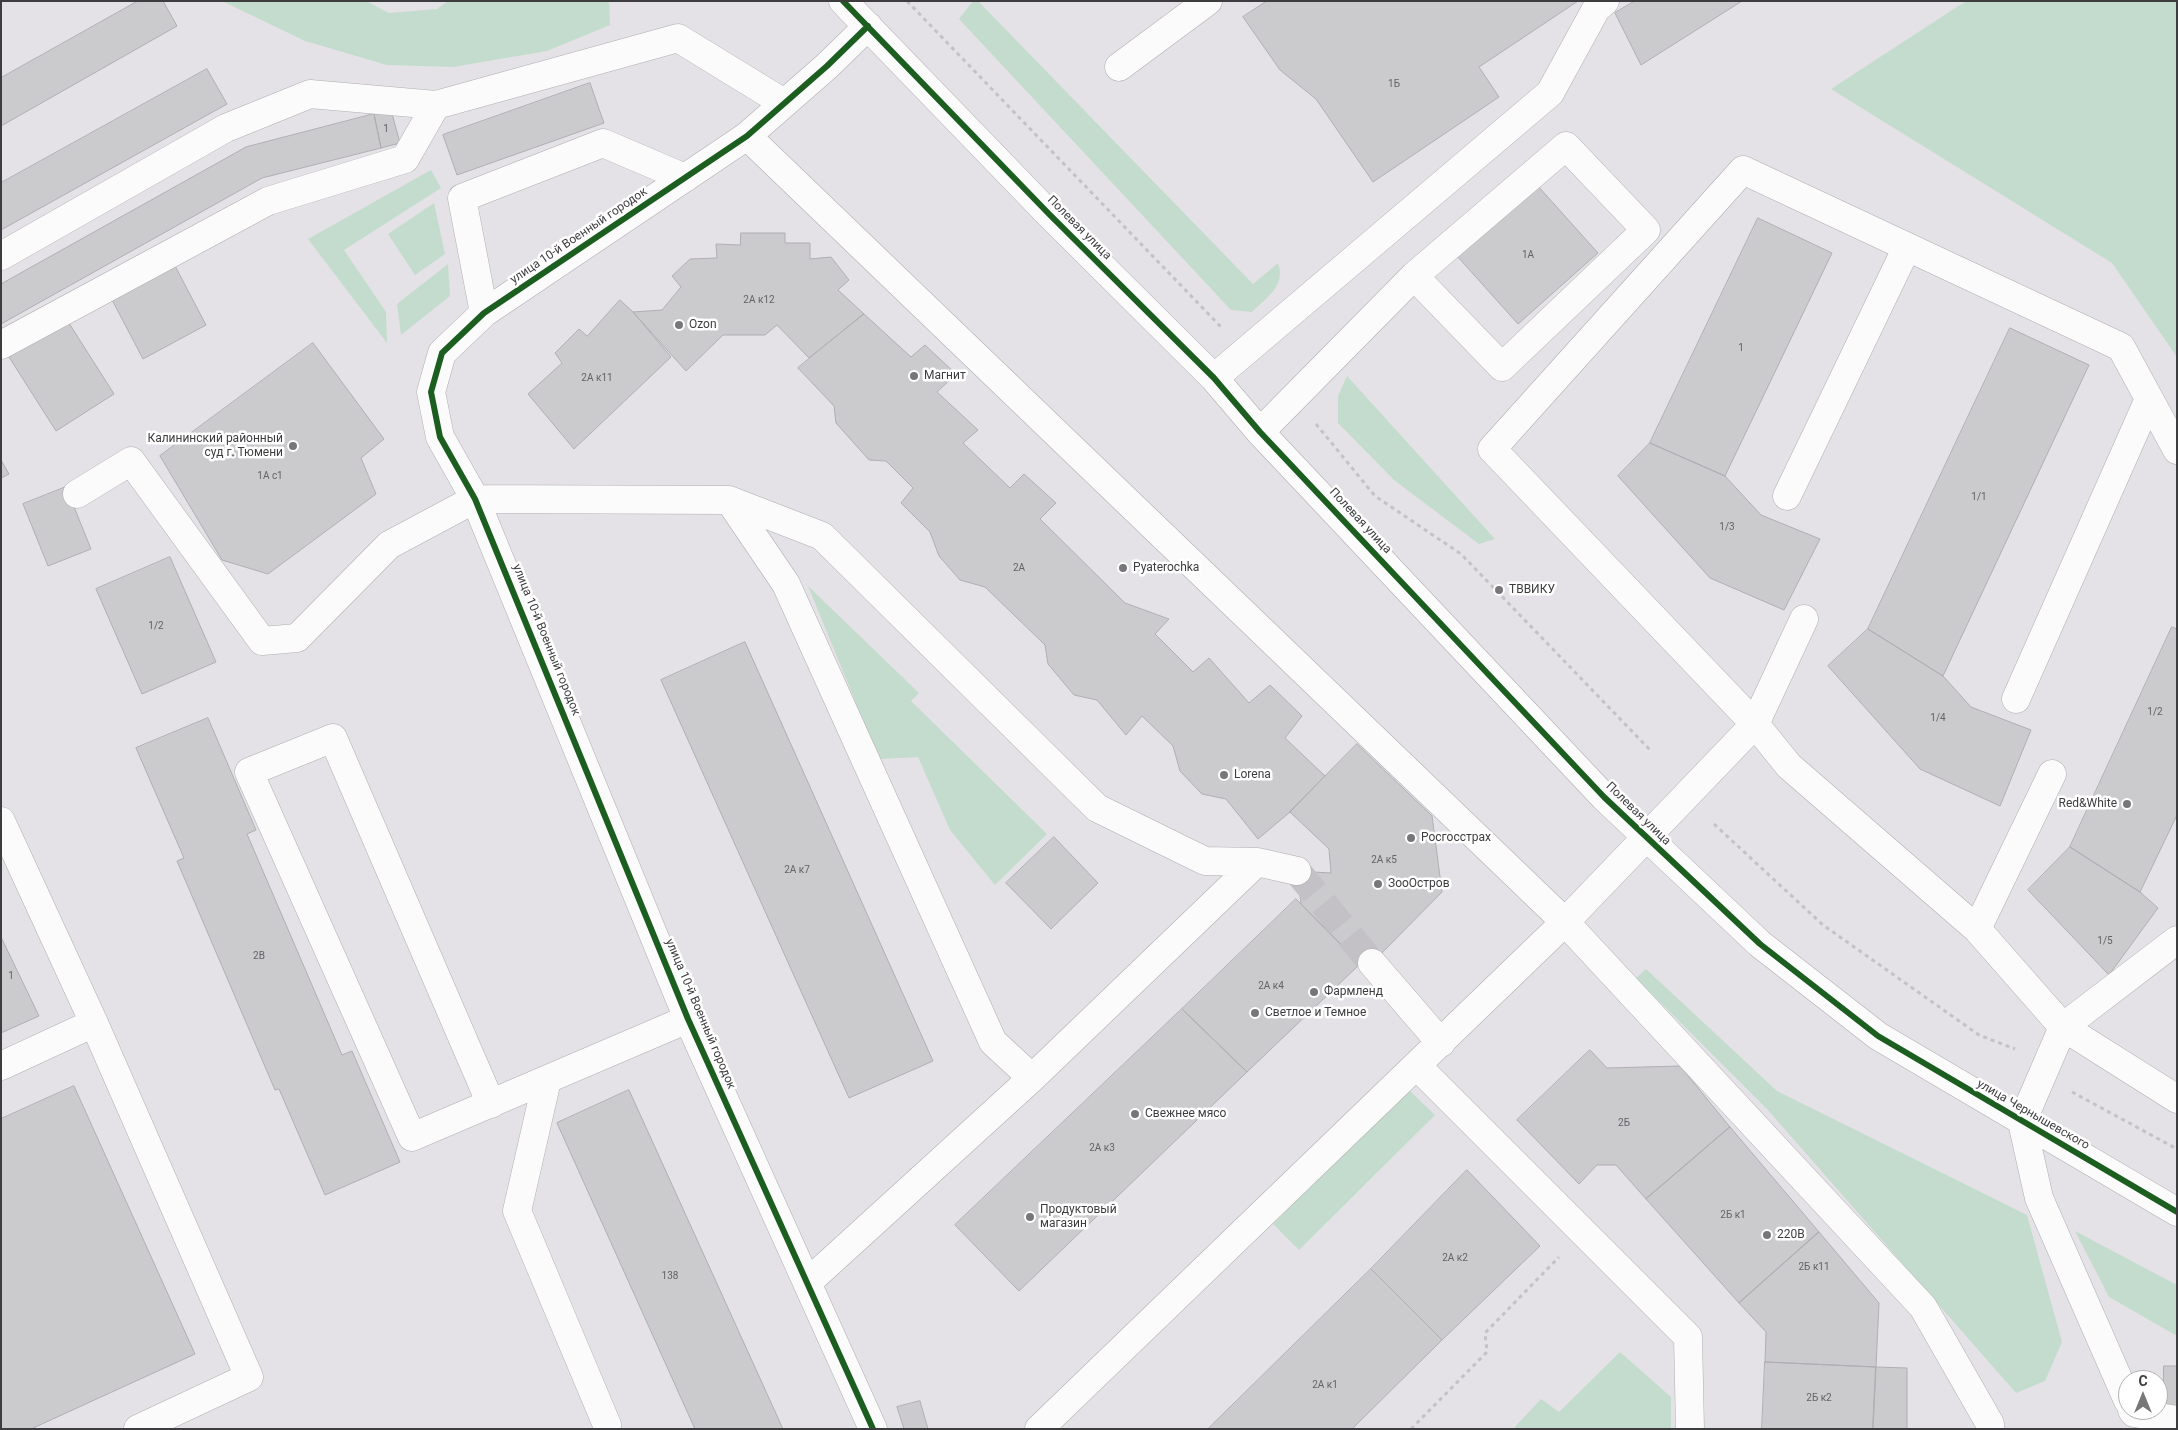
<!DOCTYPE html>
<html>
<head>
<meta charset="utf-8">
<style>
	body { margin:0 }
	#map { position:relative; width:2178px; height:1430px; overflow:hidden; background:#e4e2e6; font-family:Roboto,sans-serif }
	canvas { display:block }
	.frame { position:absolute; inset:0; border:2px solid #3d3c3f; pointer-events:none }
	.north { position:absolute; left:2118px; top:1370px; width:50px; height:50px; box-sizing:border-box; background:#fff; border:1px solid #b1b1b2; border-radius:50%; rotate:0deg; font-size:14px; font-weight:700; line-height:20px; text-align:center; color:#3d3c3f }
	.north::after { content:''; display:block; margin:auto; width:18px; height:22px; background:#777679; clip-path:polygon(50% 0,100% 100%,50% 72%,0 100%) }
</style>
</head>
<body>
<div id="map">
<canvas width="2178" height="1430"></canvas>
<div class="frame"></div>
<div class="north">С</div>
</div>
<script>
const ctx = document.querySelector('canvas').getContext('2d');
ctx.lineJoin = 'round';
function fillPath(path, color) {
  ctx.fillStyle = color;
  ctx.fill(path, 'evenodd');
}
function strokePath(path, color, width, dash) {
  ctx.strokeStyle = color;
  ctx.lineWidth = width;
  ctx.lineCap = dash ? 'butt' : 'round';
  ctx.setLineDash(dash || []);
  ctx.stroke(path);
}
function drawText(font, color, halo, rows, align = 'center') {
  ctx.font = font + ' Roboto,sans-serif';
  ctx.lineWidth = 5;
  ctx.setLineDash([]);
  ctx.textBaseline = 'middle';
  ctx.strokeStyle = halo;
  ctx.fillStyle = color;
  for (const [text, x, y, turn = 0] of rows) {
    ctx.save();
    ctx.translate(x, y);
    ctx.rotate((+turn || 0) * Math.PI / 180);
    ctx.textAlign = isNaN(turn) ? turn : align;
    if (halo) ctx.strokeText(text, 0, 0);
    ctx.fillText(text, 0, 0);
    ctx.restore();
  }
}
const green = new Path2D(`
	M222,1h144l23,12 48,-4 11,-8h161l1,24 -63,26 -94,16 -66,-2 -82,-24z
	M973,1h5l275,283 25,-21c8,23 -11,34 -26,49l-21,-2 -272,-291z
	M1966,1h211v356l-65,-94 -281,-174z
	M431,170l10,18 -97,62 42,62 1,31 -79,-104z
	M434,203l11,51 -30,21 -27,-41z
	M448,264l2,32 -49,39 -4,-31z
	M1347,376l148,163 -16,5 -85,-64 -56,-57v-27z
	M808,586l111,107 -8,8 136,133 -52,51 -45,-55 -32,-73 -39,2z
	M1646,969l131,122 250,124 35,127 -17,39 -29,12 -249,-284 -131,-131z
	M1409,1090l26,25 -136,135 -26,-26z
	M2075,1231l102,54v51l-68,-39z
	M1620,1352l51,45v32h-158l28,-30 18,13z`);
const building = new Path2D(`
	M138,1h25l14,25 -176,100v-48z
	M1267,1h311l-99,66 20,30 -126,85 -57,-83 -36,-29 -37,-53z
	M1635,1h107l-101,64 -26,-52z
	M207,69l20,35 -226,126v-47z
	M590,83l14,40 -147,52 -14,-40z
	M391,110l9,33 -19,5 -7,-34z
	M374,114l7,34 -119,30 -261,146v-40l245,-137z
	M1537,185l61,68 -80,71 -61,-68z
	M1758,218l74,35 -107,223 -75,-33z
	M741,233h44v10h25v16l21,-2 18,23 -11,10 26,24 -55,44 -32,-33 -12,10h-42l-37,36 -53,-59 29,-2 19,-23 -9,-11 18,-17 27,-1 -1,-14 24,1z
	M173,262l33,63 -63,34 -33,-63z
	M620,300l13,12 38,45 -97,92 -46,-55 34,-31 -7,-10 24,-24 8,7z
	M864,314l47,43 14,-12 31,29 -19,18 41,38 -15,13 47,45 14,-14 32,29 -16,16 85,84 44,16 -14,15 38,38 16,-14 40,45 21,-18 32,31 -17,22 40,38 -35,36 -32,27 -32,-40 -24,-5 -22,-23 -7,-25 -31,-30 -16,19 -29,-35 -23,-5 -26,-31 -3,-19 -60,-58 -25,-7 -21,-24 -9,-24 -29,-29 12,-15 -27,-27 -17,-1 -33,-37 -2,-17 -36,-38z
	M67,320l47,74 -58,37 -47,-74z
	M2010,328l79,37 -146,311 -75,-47z
	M313,343l71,96 -23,19 15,36 -108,80 -46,-14 -62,-104z
	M1650,443l75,33 36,39 59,24 -36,71 -74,-32 -92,-102z
	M1,460l8,14 -8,4z
	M66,487l25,62 -43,17 -25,-62z
	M170,557l46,105 -74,32 -46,-105z
	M2172,627l5,2v186l-37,77 -70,-45z
	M1868,629l75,47 28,31 60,23 -31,76 -80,-37 -92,-103z
	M745,642l188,419 -84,37 -188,-418z
	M208,718l48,112 -9,4 95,221 10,-4 48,111 -75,33 -46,-106 -4,1 -98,-229 7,-3 -48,-110z
	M1357,744l75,72 10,76 -70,71 -12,1 -59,-60 -4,-33 34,2 -2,-24 -39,-37z
	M1054,837l44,46 -47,46 -45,-46z
	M2070,847l70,45 18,16 -49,67 -81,-85z
	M1296,899l64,65 -113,108 -65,-63z
	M1,937l38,79 -38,17z
	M1182,1009l65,63 -228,219 -64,-66z
	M1590,1050l17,18 73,-2 50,61 -84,72 -30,-34h-19l-18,19 -62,-64z
	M74,1086l121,268 -164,75h-30v-310z
	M629,1090l154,339h-88l-138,-306z
	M1730,1127l89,105 -80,71 -93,-104z
	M1467,1170l73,76 -98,94 -71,-71z
	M1819,1232l60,71 -3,64 -111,-5 1,-30 -27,-29z
	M1371,1269l71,71 -90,89h-144z
	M1765,1362l111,5 -3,62h-111z
	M2164,1366h13v63h-14z
	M1876,1367l31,1v61h-34z
	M920,1401l8,28h-24l-7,-22z`);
const minorTunnel = new Path2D(`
	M1297,871l75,92`);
const path = new Path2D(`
	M907,1l314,326
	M1316,424l59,72 86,58 191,198
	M1714,824l109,101 156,110 36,14
	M2072,1092l105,57
	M1411,1429l76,-77 -2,-19 74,-76`);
const minor = new Path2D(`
	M843,1l206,213 165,164 46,54 344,365 156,147 118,92 299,176
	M868,26l-41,40 -80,70 -263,177 -42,40 -11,39 9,45 35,62 213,520 185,410
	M1119,67l89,-66
	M747,136l818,786 358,385 67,117v5
	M1,256l225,-128 84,-34 126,11 242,-67 106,65
	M484,313l-22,-115 141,-55 82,35
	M1,345l267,-144 137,-42 31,-54
	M1214,378l336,-285 46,-84 9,-8
	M1260,432l154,-156 152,-130 80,84 -144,137 -88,-91
	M77,494l54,-33 131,180 35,-3 92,-93 86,-46 254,1 57,84 207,458 39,36
	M1787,496l120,-249
	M729,500l93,36 275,272 108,53 52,1
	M1804,619l-49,105 -263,-275 251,-279 378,177 56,103
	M2016,699l133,-300
	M2052,774l-75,155 86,98 114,72
	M1,821l93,202 155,354 -111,52
	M1372,963l69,80
	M1,1066l93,-43
	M1417,1066l271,271 2,92
	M547,1080l-30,131 90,214
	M491,1104l-158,-366 -84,34 163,365 276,-118
	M807,1283l225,-205 225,-216 40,9
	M2128,1401l-89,-203 -17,-76 41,-95 114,-87
	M2132,1410l2,3 43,7
	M1039,1429l526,-507 190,-198 34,42 188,163`);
const cycleway = new Path2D(`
	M843,1l206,213 165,164 46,54 344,365 156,147 118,92 299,176
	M868,26l-41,40 -80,70 -263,177 -42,40 -11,39 9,45 35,62 213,520 185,410`);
const markers = [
	[679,325,5,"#777679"],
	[914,376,5,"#777679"],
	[293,446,5,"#777679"],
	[1123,568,5,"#777679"],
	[1499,590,5,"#777679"],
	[1224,775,5,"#777679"],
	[2127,804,5,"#777679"],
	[1411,838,5,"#777679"],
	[1378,884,5,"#777679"],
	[1314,992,5,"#777679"],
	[1255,1013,5,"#777679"],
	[1135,1114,5,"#777679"],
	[1030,1217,5,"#777679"],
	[1767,1235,5,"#777679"]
];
const numberNames = [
	["1Б",1394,84],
	["1",386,129],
	["1А",1528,255],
	["2А к12",759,300],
	["1",1741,348],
	["2А к11",597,378],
	["1А с1",270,476],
	["1/1",1979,497],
	["1/3",1727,527],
	["2А",1019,568],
	["1/2",156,626],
	["1/2",2155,712],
	["1/4",1938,718],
	["2А к5",1384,860],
	["2А к7",797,870],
	["1/5",2105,941],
	["2В",259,956],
	["1",11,976],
	["2А к4",1271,986],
	["2Б",1624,1123],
	["2А к3",1102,1148],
	["2Б к1",1733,1215],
	["2А к2",1455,1258],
	["2Б к11",1814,1267],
	["138",670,1276],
	["2А к1",1325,1385],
	["2Б к2",1819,1398]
];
const streetNames = [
	["Полевая улица",1079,228,45],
	["улица 10-й Военный городок",579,236,-34],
	["Полевая улица",1360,521,47],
	["улица 10-й Военный городок",546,640,68],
	["Полевая улица",1638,814,44],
	["улица 10-й Военный городок",700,1014,67],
	["улица Чернышевского",2033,1115,30]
];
const poiNames = [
	["Ozon",689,325],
	["Магнит",924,376],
	["Калининский районный",283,439,"right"],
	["суд г. Тюмени",283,453,"right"],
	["Pyaterochka",1133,568],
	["ТВВИКУ",1509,590],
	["Lorena",1234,775],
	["Red&White",2117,804,"right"],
	["Росгосстрах",1421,838],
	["ЗооОстров",1388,884],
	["Фармленд",1324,992],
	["Светлое и Темное",1265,1013],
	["Свежнее мясо",1145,1114],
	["Продуктовый",1040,1210],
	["магазин",1040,1224],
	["220В",1777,1235]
];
fillPath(green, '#c4dccd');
fillPath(building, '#cbcacd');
strokePath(building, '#b0aeb2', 1);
strokePath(minorTunnel, '#c3c1c5', 28, [28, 14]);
strokePath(minor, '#afaeb1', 29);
strokePath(path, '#c3c2c4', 3, [4, 4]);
strokePath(minor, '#fbfbfb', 28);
strokePath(cycleway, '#1b5e20', 6);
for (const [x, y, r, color] of markers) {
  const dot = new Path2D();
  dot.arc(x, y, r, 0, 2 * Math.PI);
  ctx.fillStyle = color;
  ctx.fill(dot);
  strokePath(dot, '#fff', 2);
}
drawText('10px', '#636265', null, numberNames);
drawText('12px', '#3d3c3f', '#fff', streetNames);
drawText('12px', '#3d3c3f', '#fff', poiNames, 'left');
</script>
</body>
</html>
